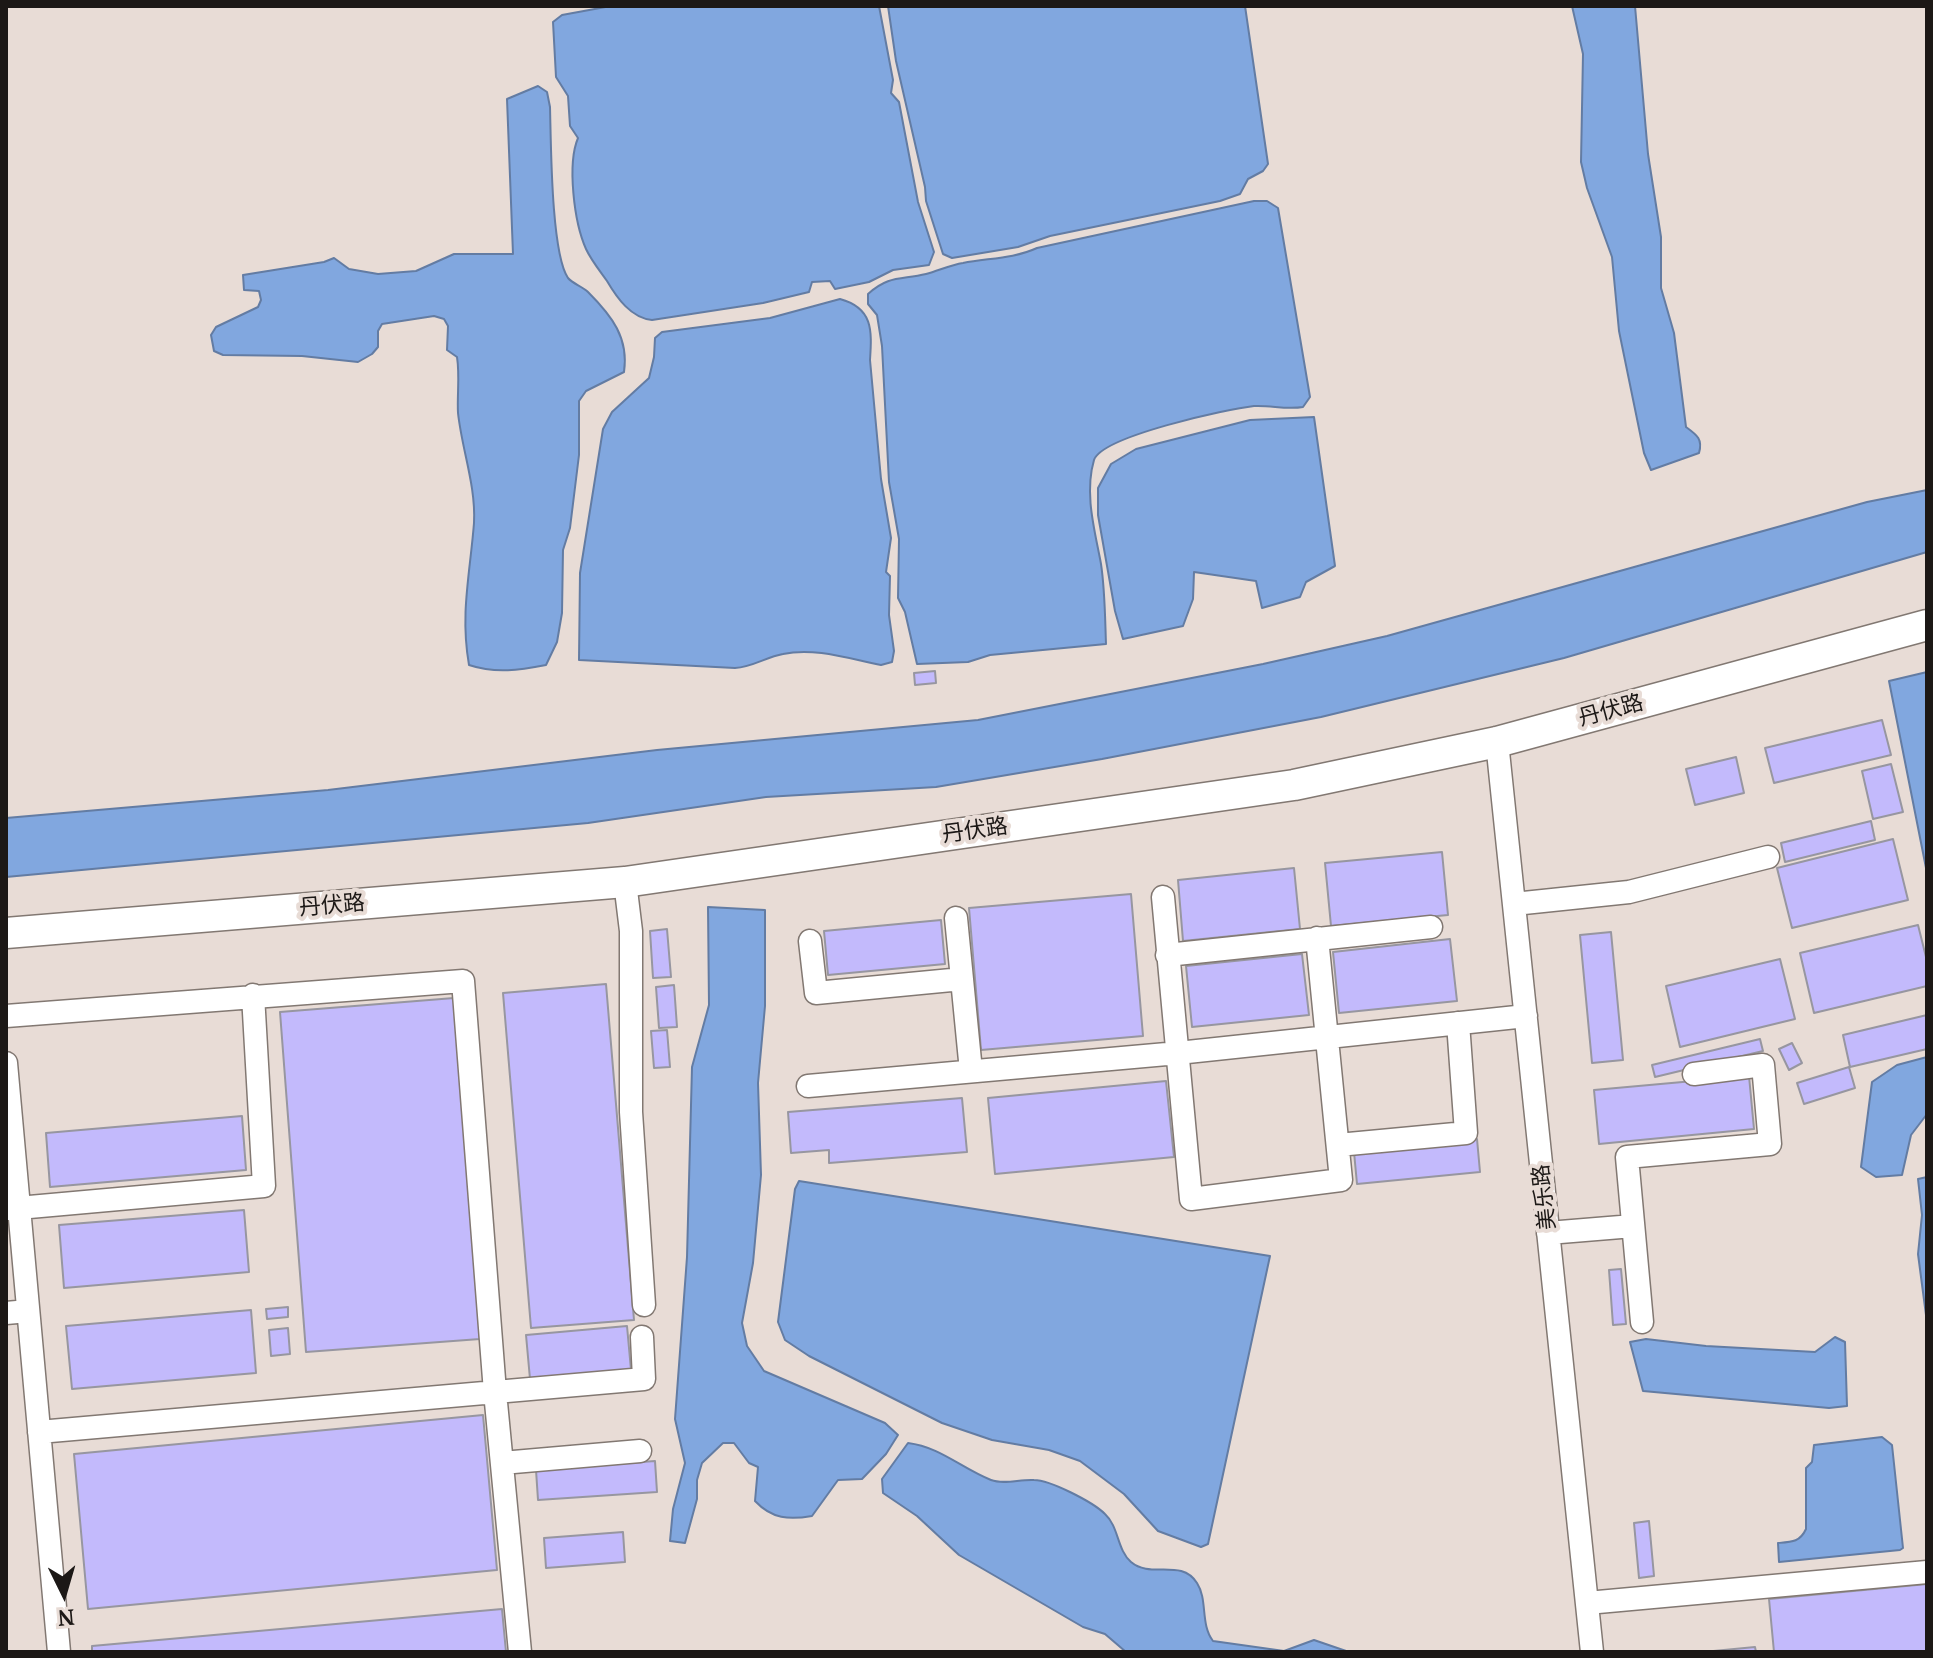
<!DOCTYPE html>
<html>
<head>
<meta charset="utf-8">
<style>
	body { margin:0 }
	#map { position:relative; width:1933px; height:1658px; overflow:hidden; background:#e8dcd6; font-family:"PT Serif",serif }
	canvas { display:block }
	.frame { position:absolute; inset:0; border:8px solid #1c1816; pointer-events:none }
	.north { position:absolute; left:24px; top:1554px; width:80px; height:80px; -webkit-text-stroke:6px #e8dcd6; paint-order:stroke; rotate:175deg; font-size:22px; font-weight:700; line-height:32px; text-align:center; color:#1c1816 }
	.north::after { content:''; display:block; margin:auto; width:28px; height:36px; background:#1c1816; clip-path:polygon(50% 0,100% 100%,50% 72%,0 100%) }
</style>
</head>
<body>
<div id="map">
<canvas width="1933" height="1658"></canvas>
<div class="frame"></div>
<div class="north">N</div>
</div>
<script>
const ctx = document.querySelector('canvas').getContext('2d');
ctx.lineJoin = 'round';
function fillPath(path, color) {
  ctx.fillStyle = color;
  ctx.fill(path, 'evenodd');
}
function strokePath(path, color, width, dash) {
  ctx.strokeStyle = color;
  ctx.lineWidth = width;
  ctx.lineCap = dash ? 'butt' : 'round';
  ctx.setLineDash(dash || []);
  ctx.stroke(path);
}
function drawText(font, color, halo, rows, align = 'center') {
  ctx.font = font + ' "PT Serif","Noto Sans SC",serif';
  ctx.lineWidth = 8;
  ctx.setLineDash([]);
  ctx.textBaseline = 'middle';
  ctx.strokeStyle = halo;
  ctx.fillStyle = color;
  for (const [text, x, y, turn = 0] of rows) {
    ctx.save();
    ctx.translate(x, y);
    ctx.rotate((+turn || 0) * Math.PI / 180);
    ctx.textAlign = isNaN(turn) ? turn : align;
    if (halo) ctx.strokeText(text, 0, 0);
    ctx.fillText(text, 0, 0);
    ctx.restore();
  }
}
const water = new Path2D(`
	M611,6h268l14,74 -2,13 8,9 19,100 16,50 -5,13 -36,5 -24,12 -34,7 -5,-8 -18,1 -3,10 -46,11 -111,17c-21,-2 -35,-22 -45,-39 -7,-10 -16,-21 -21,-32 -12,-27 -19,-85 -8,-111l-8,-12 -2,-30 -12,-19 -3,-55 9,-7z
	M888,6h357l23,158 -5,7 -15,8 -8,15 -20,7 -170,35 -32,11 -66,11 -9,-4 -17,-53 -1,-14 -29,-126z
	M1572,6h63l13,148 13,83v51l13,45 12,94c11,8 17,12 13,26l-48,17 -7,-17 -25,-122 -7,-74 -25,-69 -6,-26 2,-108z
	M538,86l9,6 3,15c1,34 1,146 18,171 5,6 14,8 20,14 24,24 41,46 36,80l-38,19 -7,10v54l-9,73 -7,22 -1,63 -5,29 -11,23c-26,5 -50,9 -77,0 -9,-51 1,-91 5,-142 2,-37 -12,-73 -16,-110 -1,-19 2,-37 -1,-56l-10,-7 1,-24 -4,-7 -10,-3 -52,8 -4,7v16l-6,7 -14,8 -56,-6 -79,-1 -9,-4 -3,-16 5,-8 42,-20 3,-7 -2,-9 -15,-1 -1,-15 81,-13 10,-4 15,11 29,5 38,-3 38,-17h59l-6,-155z
	M1254,201h13l11,7 32,189 -7,10c-17,3 -32,-2 -49,-1 -26,3 -152,30 -160,54 -10,34 1,71 7,104 4,26 4,54 5,80l-116,11 -22,7 -51,2 -12,-52 -7,-14 1,-59 -10,-57 -7,-136 -5,-31 -9,-11v-10c21,-19 33,-14 58,-20 12,-3 24,-9 37,-11 25,-5 50,-4 74,-15z
	M840,299c33,9 32,31 30,61l11,119 10,59 -5,34 4,4 -1,39 5,36 -2,11 -11,3c-31,-6 -66,-18 -98,-11 -17,3 -30,13 -48,14l-156,-8 1,-87 23,-144 9,-17 37,-34 5,-21 1,-19 7,-6 108,-14z
	M1314,417l21,149 -29,16 -6,15 -38,11 -6,-27 -62,-9 -1,27 -10,27 -60,13 -8,-28 -17,-96v-27l13,-24 25,-15 114,-29z
	M1927,490v62l-363,106 -243,59 -219,42 -166,28 -170,10 -178,26 -582,54v-59l322,-28 329,-40 321,-30 285,-56 124,-28 480,-134z
	M1927,672v201l-38,-192z
	M708,907l57,3v96l-7,77 3,92 -8,88 -11,60 5,23 17,25 121,52 13,12 -12,19 -24,25 -24,1 -26,36c-23,4 -40,3 -57,-15l3,-34 -9,-4 -15,-20h-11l-21,20 -5,17v19l-12,44 -15,-2 3,-32 12,-46 -10,-44 12,-162 5,-190 17,-62z
	M1927,1057v57l-16,21 -9,40 -26,2 -15,-10 11,-85 25,-17z
	M1927,1177v138h-1l-8,-61 4,-39 -4,-36z
	M799,1181l471,75 -62,288 -7,3 -43,-16 -34,-37 -44,-33 -31,-11 -57,-10 -50,-17 -133,-67 -24,-16 -7,-18 17,-133z
	M1835,1337l10,5 2,64 -18,2 -186,-17 -13,-49 16,-3 60,7 109,6z
	M1882,1437l10,8 11,103 -3,2 -121,12 -1,-19c14,-1 22,-1 28,-14v-61l6,-6 2,-17z
	M908,1443c32,4 53,25 83,37 13,5 29,-1 43,0 16,0 59,22 71,34 14,13 12,36 26,48 20,17 50,-4 66,21 11,17 3,41 16,58l71,10 30,-11 35,12h-223l-21,-18 -22,-7 -124,-72 -42,-39 -34,-23 -1,-14z`);
const building = new Path2D(`
	M935,671l1,12 -21,2 -1,-12z
	M1882,720l9,35 -117,28 -9,-35z
	M1736,757l8,36 -49,12 -9,-36z
	M1891,764l12,48 -30,7 -11,-48z
	M1871,821l4,19 -90,22 -4,-19z
	M1893,839l15,61 -116,28 -15,-60z
	M1442,852l6,63 -117,11 -6,-63z
	M1294,868l6,61 -117,12 -5,-61z
	M1131,894l12,142 -162,14 -12,-142z
	M941,920l4,44 -117,11 -4,-44z
	M1918,925l9,36v25l-113,27 -14,-60z
	M667,929l4,48 -18,1 -3,-47z
	M1611,932l12,128 -31,3 -12,-128z
	M1450,939l7,62 -118,12 -6,-61z
	M1302,954l7,61 -117,12 -6,-61z
	M1780,959l15,60 -115,28 -14,-61z
	M606,984l28,336 -103,8 -28,-335z
	M674,985l3,42 -18,1 -3,-41z
	M454,998l26,341 -174,13 -26,-340z
	M1927,1015v34l-77,18 -7,-32z
	M667,1030l3,37 -16,1 -3,-37z
	M1760,1039l3,12 -108,26 -3,-12z
	M1792,1043l10,20 -13,7 -10,-21z
	M1849,1067l6,21 -51,16 -7,-21z
	M1749,1076l5,53 -155,15 -5,-54z
	M1166,1081l8,76 -179,17 -7,-76z
	M962,1098l5,54 -138,11v-13l-38,3 -3,-41z
	M242,1116l4,54 -196,17 -4,-54z
	M1477,1139l3,33 -123,12 -3,-32z
	M244,1210l5,62 -185,16 -5,-63z
	M1621,1269l5,55 -13,1 -4,-55z
	M288,1307v10l-21,2 -1,-10z
	M251,1310l5,63 -184,16 -6,-63z
	M627,1326l4,44 -101,9 -4,-44z
	M288,1328l2,26 -19,2 -2,-26z
	M483,1415l14,155 -409,39 -14,-155z
	M655,1461l2,31 -119,8 -2,-30z
	M1649,1521l5,55 -15,2 -5,-55z
	M623,1532l2,30 -79,6 -2,-30z
	M1927,1584v68h-153l-5,-53z
	M502,1609l4,43h-414v-6z
	M1755,1647l1,5h-53z`);
const minor = new Path2D(`
	M1497,742l95,910
	M625,882l6,49v181l13,193
	M1163,897l28,302 150,-19 -24,-242
	M1514,904l115,-12 139,-35
	M956,918l15,153
	M810,941l6,52 146,-14
	M1167,955l264,-28
	M6,1016l457,-35 32,411 25,260
	M6,1063l53,589
	M808,1086l370,-33 348,-37
	M1338,1145l128,-12 -8,-110
	M7,1209l257,-23 -11,-191
	M1548,1233l85,-7
	M6,1313l22,-2
	M1642,1322l-15,-165 143,-13 -7,-79 -69,9
	M39,1432l605,-53 -2,-42
	M502,1463l138,-12
	M1587,1603l340,-31`);
const major = new Path2D(`
	M6,933l619,-51 669,-97 203,-43 430,-117`);
const streetNames = [
	["丹伏路",1611,711,-15],
	["丹伏路",975,831,-8],
	["丹伏路",332,906,-5],
	["美乐路",1545,1197,-96]
];
fillPath(water, '#81a7df');
strokePath(water, '#637ca3', 2);
fillPath(building, '#c3bafc');
strokePath(building, '#9796a0', 2);
strokePath(minor, '#827872', 25);
strokePath(major, '#827872', 33);
strokePath(minor, '#fff', 22);
strokePath(major, '#fff', 30);
drawText('22px', '#1c1816', '#e8dcd6', streetNames);
</script>
</body>
</html>
